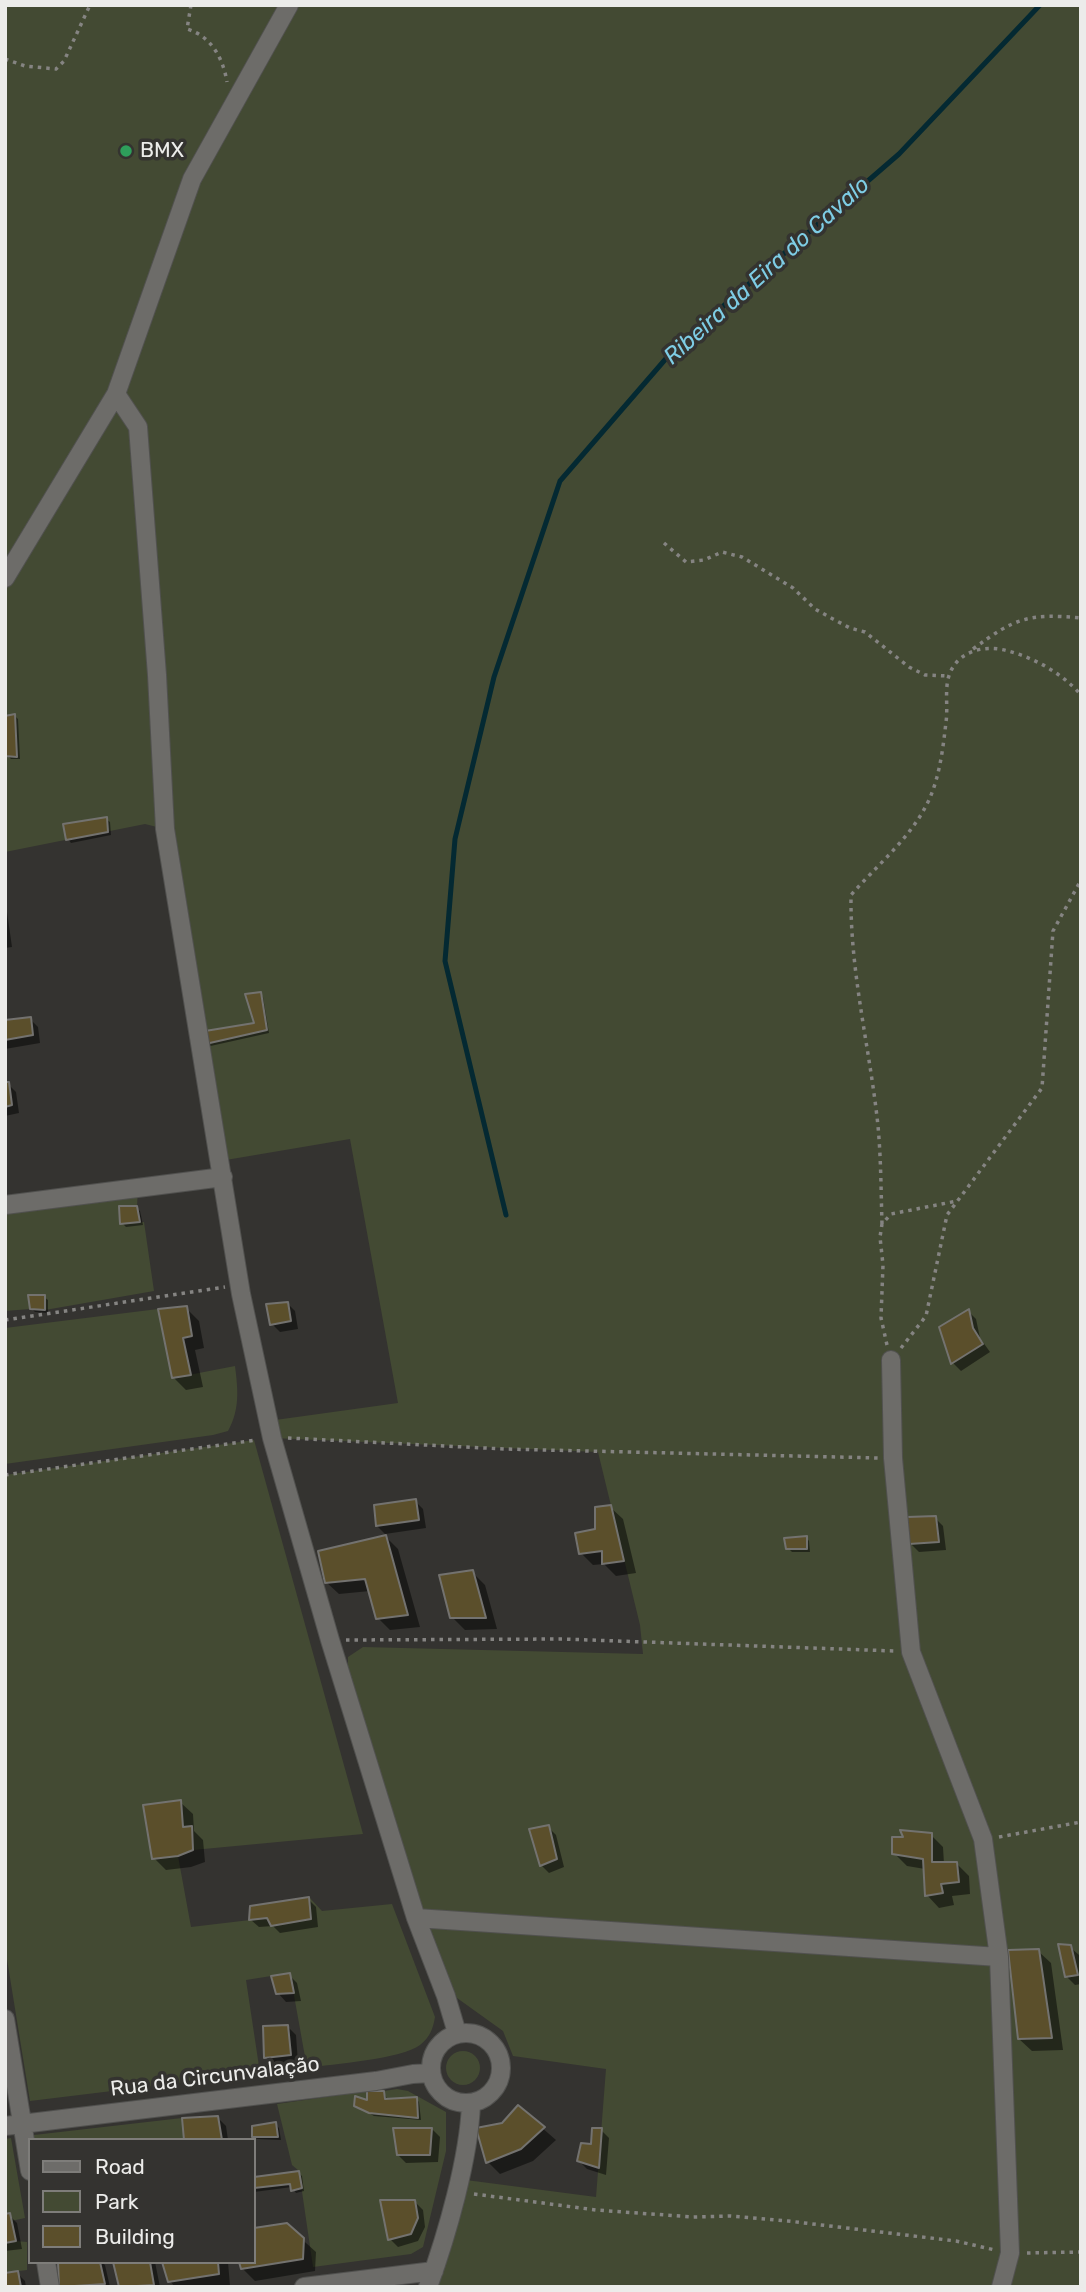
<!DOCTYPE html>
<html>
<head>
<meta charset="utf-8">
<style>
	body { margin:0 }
	#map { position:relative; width:1086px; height:2292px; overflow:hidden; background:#343330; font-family:Rubik,sans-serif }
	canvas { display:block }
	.frame { position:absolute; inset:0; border:7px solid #ececea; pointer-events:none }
	.legend { position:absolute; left:28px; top:2138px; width:228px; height:126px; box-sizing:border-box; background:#343330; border:2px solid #7e7d7a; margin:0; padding:9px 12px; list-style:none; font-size:21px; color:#ececea }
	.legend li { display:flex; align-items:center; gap:14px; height:35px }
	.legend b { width:35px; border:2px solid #7e7d7a }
</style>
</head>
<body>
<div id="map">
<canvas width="1086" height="2292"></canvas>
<div class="frame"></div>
<ul class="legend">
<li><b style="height:9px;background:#6d6c69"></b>Road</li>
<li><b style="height:19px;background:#434a33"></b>Park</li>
<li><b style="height:19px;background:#5b4f2b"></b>Building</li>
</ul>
</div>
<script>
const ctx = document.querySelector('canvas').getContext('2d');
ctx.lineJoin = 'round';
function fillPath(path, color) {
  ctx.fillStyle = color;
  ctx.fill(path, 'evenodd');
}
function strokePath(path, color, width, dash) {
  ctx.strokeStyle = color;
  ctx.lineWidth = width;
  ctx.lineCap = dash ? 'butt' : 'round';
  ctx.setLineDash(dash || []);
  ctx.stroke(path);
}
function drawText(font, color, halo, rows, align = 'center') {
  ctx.font = font + ' Rubik,sans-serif';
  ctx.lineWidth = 7;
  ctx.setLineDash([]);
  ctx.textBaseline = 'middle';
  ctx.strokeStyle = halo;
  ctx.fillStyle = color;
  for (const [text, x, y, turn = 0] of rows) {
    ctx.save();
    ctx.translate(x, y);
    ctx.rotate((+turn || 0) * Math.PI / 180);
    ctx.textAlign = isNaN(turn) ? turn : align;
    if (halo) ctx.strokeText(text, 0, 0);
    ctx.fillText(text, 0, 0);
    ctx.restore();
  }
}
const green = new Path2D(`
	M5,5h1076v2282h-648l33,-107 130,17 10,-128 -93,-13 -10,-25 -46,-33 -45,-112 -64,-208v-21l15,-10 280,7 -3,-29 -42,-173 -326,-14 -4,-17 130,-18 -48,-264 -130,22 -55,-332 -20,-5 -140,28z
	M138,1188l-1,18 -18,1 2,17 23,-2 10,69 -109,19v-15h-17l2,14 -25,2v-106z
	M158,1309l15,69 62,-12c3,24 5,43 -7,65l-15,4 -208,29v-136z
	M254,1440l109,394 -170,16 -1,-24 -9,1 -2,-27 -38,5 35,51 13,71 76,-9 4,8 40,-7 -2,-22 13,14 70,-7 43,113c-2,12 -5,20 -15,28 -18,14 -88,19 -113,23l-17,-95 -44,7 14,93 -230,28 -25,-154v-472z
	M446 2068a17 17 0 1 1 34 0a17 17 0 1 1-34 0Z
	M397,2089l11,2 38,21v39l-23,96 -12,7 -98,13 -14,-96 -7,-6 -15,-61 90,-13v9l-12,-3 -1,9 15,7 49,5 -2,-21 -31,2 -1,-8z
	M182,2118l2,22h-150v-5z
	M11,2138l14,80 -14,3 -2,-7h-4v-75z
	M16,2241l11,1v28l-22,3v-30z`);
const shadow = new Path2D(`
	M15,716l3,3 2,40h-9l-4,-4z
	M106,819l4,3 1,13 -40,8 -3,-4z
	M5,898l7,49 -7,1z
	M260,994l3,3 6,36 -63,14 -3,-3 53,-19z
	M30,1019l8,8 2,16 -35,6v-27z
	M5,1084h3l8,8 3,21 -14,3z
	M137,1208l3,3 3,14 -17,2 -4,-4z
	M44,1297l4,3v13l-13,-1 -4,-4z
	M287,1303l8,8 3,18 -18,3 -8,-8z
	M186,1308l13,13 5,27 -9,2 8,37 -17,3 -12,-12z
	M968,1311l8,8 4,19 10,14 -29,19 -8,-8 -11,-36z
	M415,1501l8,8 3,19 -41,6 -8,-8z
	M610,1507l13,12 13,54 -20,3 -12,-12 -11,1 -12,-12 16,-23z
	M935,1518l8,8 3,24 -27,2 -8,-8z
	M386,1537l12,12 22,78 -30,3 -12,-12 -8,-27 -31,3 -13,-12z
	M806,1537l3,4 1,11h-18l-4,-4z
	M472,1572l13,13 12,44 -32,1 -13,-13z
	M180,1802l13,12 1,17 9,9 2,22 -14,5 -25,3 -12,-12z
	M548,1827l8,8 8,32 -15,6 -8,-8z
	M931,1835l12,12 1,17h13l12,12 1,18 -18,2 2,9 -15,3 -12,-13 -2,-26 -18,-3 -13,-13z
	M308,1899l8,8 2,20 -38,6 -7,-7 -14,1 -8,-7z
	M1070,1947l9,8 2,29 -6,1 -8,-8z
	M1038,1951l13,12 12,87 -31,1 -13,-12z
	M289,1975l8,8 4,18 -15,1 -8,-9z
	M288,2027l8,8 2,28 -24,3 -8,-8z
	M383,2092l5,8 28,-2 3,4 2,18 -47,-4 -19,-11 13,-3z
	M518,2107l38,33 -23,21 -33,13 -12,-12z
	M218,2118l8,8 2,14h-42z
	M275,2124l4,4 2,12 -24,-1 -3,-3z
	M432,2129l8,8 -2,25 -32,1 -8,-8z
	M601,2130l8,8 -3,37 -19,-6 -8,-8 14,-15z
	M299,2173l3,3 2,15 -8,2 -4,-6 -38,5v-13z
	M415,2202l8,8 2,17 -7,14 -20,6 -8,-8z
	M9,2215l8,8 5,26 -17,2v-35z
	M286,2225l30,27 -1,19 -60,10 -12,-12 11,-7v-32z
	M60,2262h42l3,3 5,22h-49z
	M115,2262h40l5,25h-39z
	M164,2262h64l2,24 -55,1 -5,-6z
	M17,2273l8,8 1,6h-21z`);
const stream = new Path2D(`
	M506,1215l-61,-254 10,-122 39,-162 66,-196 116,-134 223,-193 141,-149`);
const building = new Path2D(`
	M15,714l2,43 -12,-1v-40z
	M107,817l1,15 -42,8 -3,-16z
	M261,992l6,38 -66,15 -2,-13 55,-9 -9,-29z
	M31,1017l2,18 -28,5v-20z
	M5,1082h4l3,23 -7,2z
	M119,1206h18l3,16 -20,2z
	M28,1295h17v15l-15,-1z
	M288,1302l3,19 -21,4 -4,-21z
	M187,1306l5,30 -9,2 8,37 -19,3 -14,-69z
	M969,1309l4,19 10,16 -32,20 -12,-37z
	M416,1499l3,21 -43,6 -2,-21z
	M611,1505l13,56 -22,3v-13l-23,3 -4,-21 20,-4v-22z
	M936,1516l3,26 -30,2 -2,-27z
	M386,1535l22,80 -32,4 -11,-40 -40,4 -7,-32z
	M807,1536v13h-21l-2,-11z
	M473,1570l13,48h-36l-11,-43z
	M181,1800l2,27 9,-1 1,24 -15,6 -26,3 -9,-54z
	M549,1825l8,34 -17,7 -11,-37z
	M900,1830l32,3v29h25l2,20 -18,2 2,9 -18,3 -2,-37 -31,-5v-17h11z
	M309,1897l2,22 -40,7 -4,-8 -18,2 1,-14z
	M1058,1944l13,1 7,30 -13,2z
	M1039,1949l13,89 -34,1 -10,-89z
	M290,1973l4,20 -18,1 -5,-18z
	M288,2025l3,30 -27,3 -1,-32z
	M367,2091h17l1,8 32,-2 1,21 -49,-5 -15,-7 1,-10 12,4z
	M518,2105l27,22 -24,22 -35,14 -10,-35 26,-5z
	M218,2116l4,24h-38l-2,-22z
	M276,2122l2,15h-26v-11z
	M393,2128h39l-2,27h-33z
	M592,2128h10l-3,40 -22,-7 4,-18 10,1z
	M299,2171l3,17 -11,3 -1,-7 -36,4v-11z
	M380,2200h35l3,18 -7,16 -23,6z
	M10,2213l6,28 -11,2v-29z
	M287,2223l17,15 -1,21 -62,10 -2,-7h15v-34z
	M58,2262h42l5,22 -46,3z
	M113,2262h37l4,23 -35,2z
	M162,2262h56l1,12 -51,8z
	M18,2271l3,16h-16v-14z`);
const path = new Path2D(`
	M191,5l-4,24c24,7 36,29 40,53
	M5,59l20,7 31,3 8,-8 26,-56
	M664,543l22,19 18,-2 18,-8 20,5 51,31 22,21 18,10 17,9 15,4 44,35 16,8 24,1
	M973,649c42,-31 55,-36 108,-31
	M882,1224c-1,-33 -1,-65 -4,-98 -8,-77 -28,-153 -27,-231 27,-31 60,-57 78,-95 11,-25 14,-52 17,-78 2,-14 -1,-29 2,-43 7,-28 36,-35 60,-28 27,7 55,23 73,44
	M5,1320l220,-33
	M887,1345l-6,-27 2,-53 -3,-28 2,-13 9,-10 66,-13
	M901,1348l25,-32 21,-101 95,-127 11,-157 28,-51
	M288,1438l216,11 375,9
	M5,1475l251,-35
	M346,1640l216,-1 333,12
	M999,1837l82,-15
	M474,2194l122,16 97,7 38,-1 57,5 168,20 39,9
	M1027,2253l54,-1`);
const minor = new Path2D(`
	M116,394l22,33 19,248 8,154 76,465 31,144 58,202 86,278 30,78 11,37
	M5,578l111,-184 76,-215 97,-174
	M5,1205l218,-28
	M891,1360l2,98 18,194 72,187 16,118 11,296 -9,34
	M416,1918l583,39
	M5,2019l25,152
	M431 2068a35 35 0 1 1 70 0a35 35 0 1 1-70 0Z
	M5,2126l371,-45 37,-7 18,-1
	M46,2262l4,25
	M304,2287l130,-16
	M428,2287c19,-52 41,-129 43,-183`);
const markers = [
	[126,151,7,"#2e9e5b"]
];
const poiNames = [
	["BMX",140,151]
];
const streetNames = [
	["Rua da Circunvalação",215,2077,-7]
];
const waterNames = [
	["Ribeira da Eira do Cavalo",767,271,-42]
];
fillPath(green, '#434a33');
fillPath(shadow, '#0007');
strokePath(stream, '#042932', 5);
fillPath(building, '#5b4f2b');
strokePath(building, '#73726f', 2);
strokePath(minor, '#51514f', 20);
strokePath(path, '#858482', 3.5, [3.5, 5]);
strokePath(minor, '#6d6c69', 18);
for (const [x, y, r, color] of markers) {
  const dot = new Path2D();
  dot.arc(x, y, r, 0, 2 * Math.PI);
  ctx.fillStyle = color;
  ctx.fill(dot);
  strokePath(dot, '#343330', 2.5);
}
drawText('21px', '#ececea', '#343330', poiNames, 'left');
drawText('21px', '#ececea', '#343330', streetNames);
drawText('italic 23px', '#7ecde5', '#343330', waterNames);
</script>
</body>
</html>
